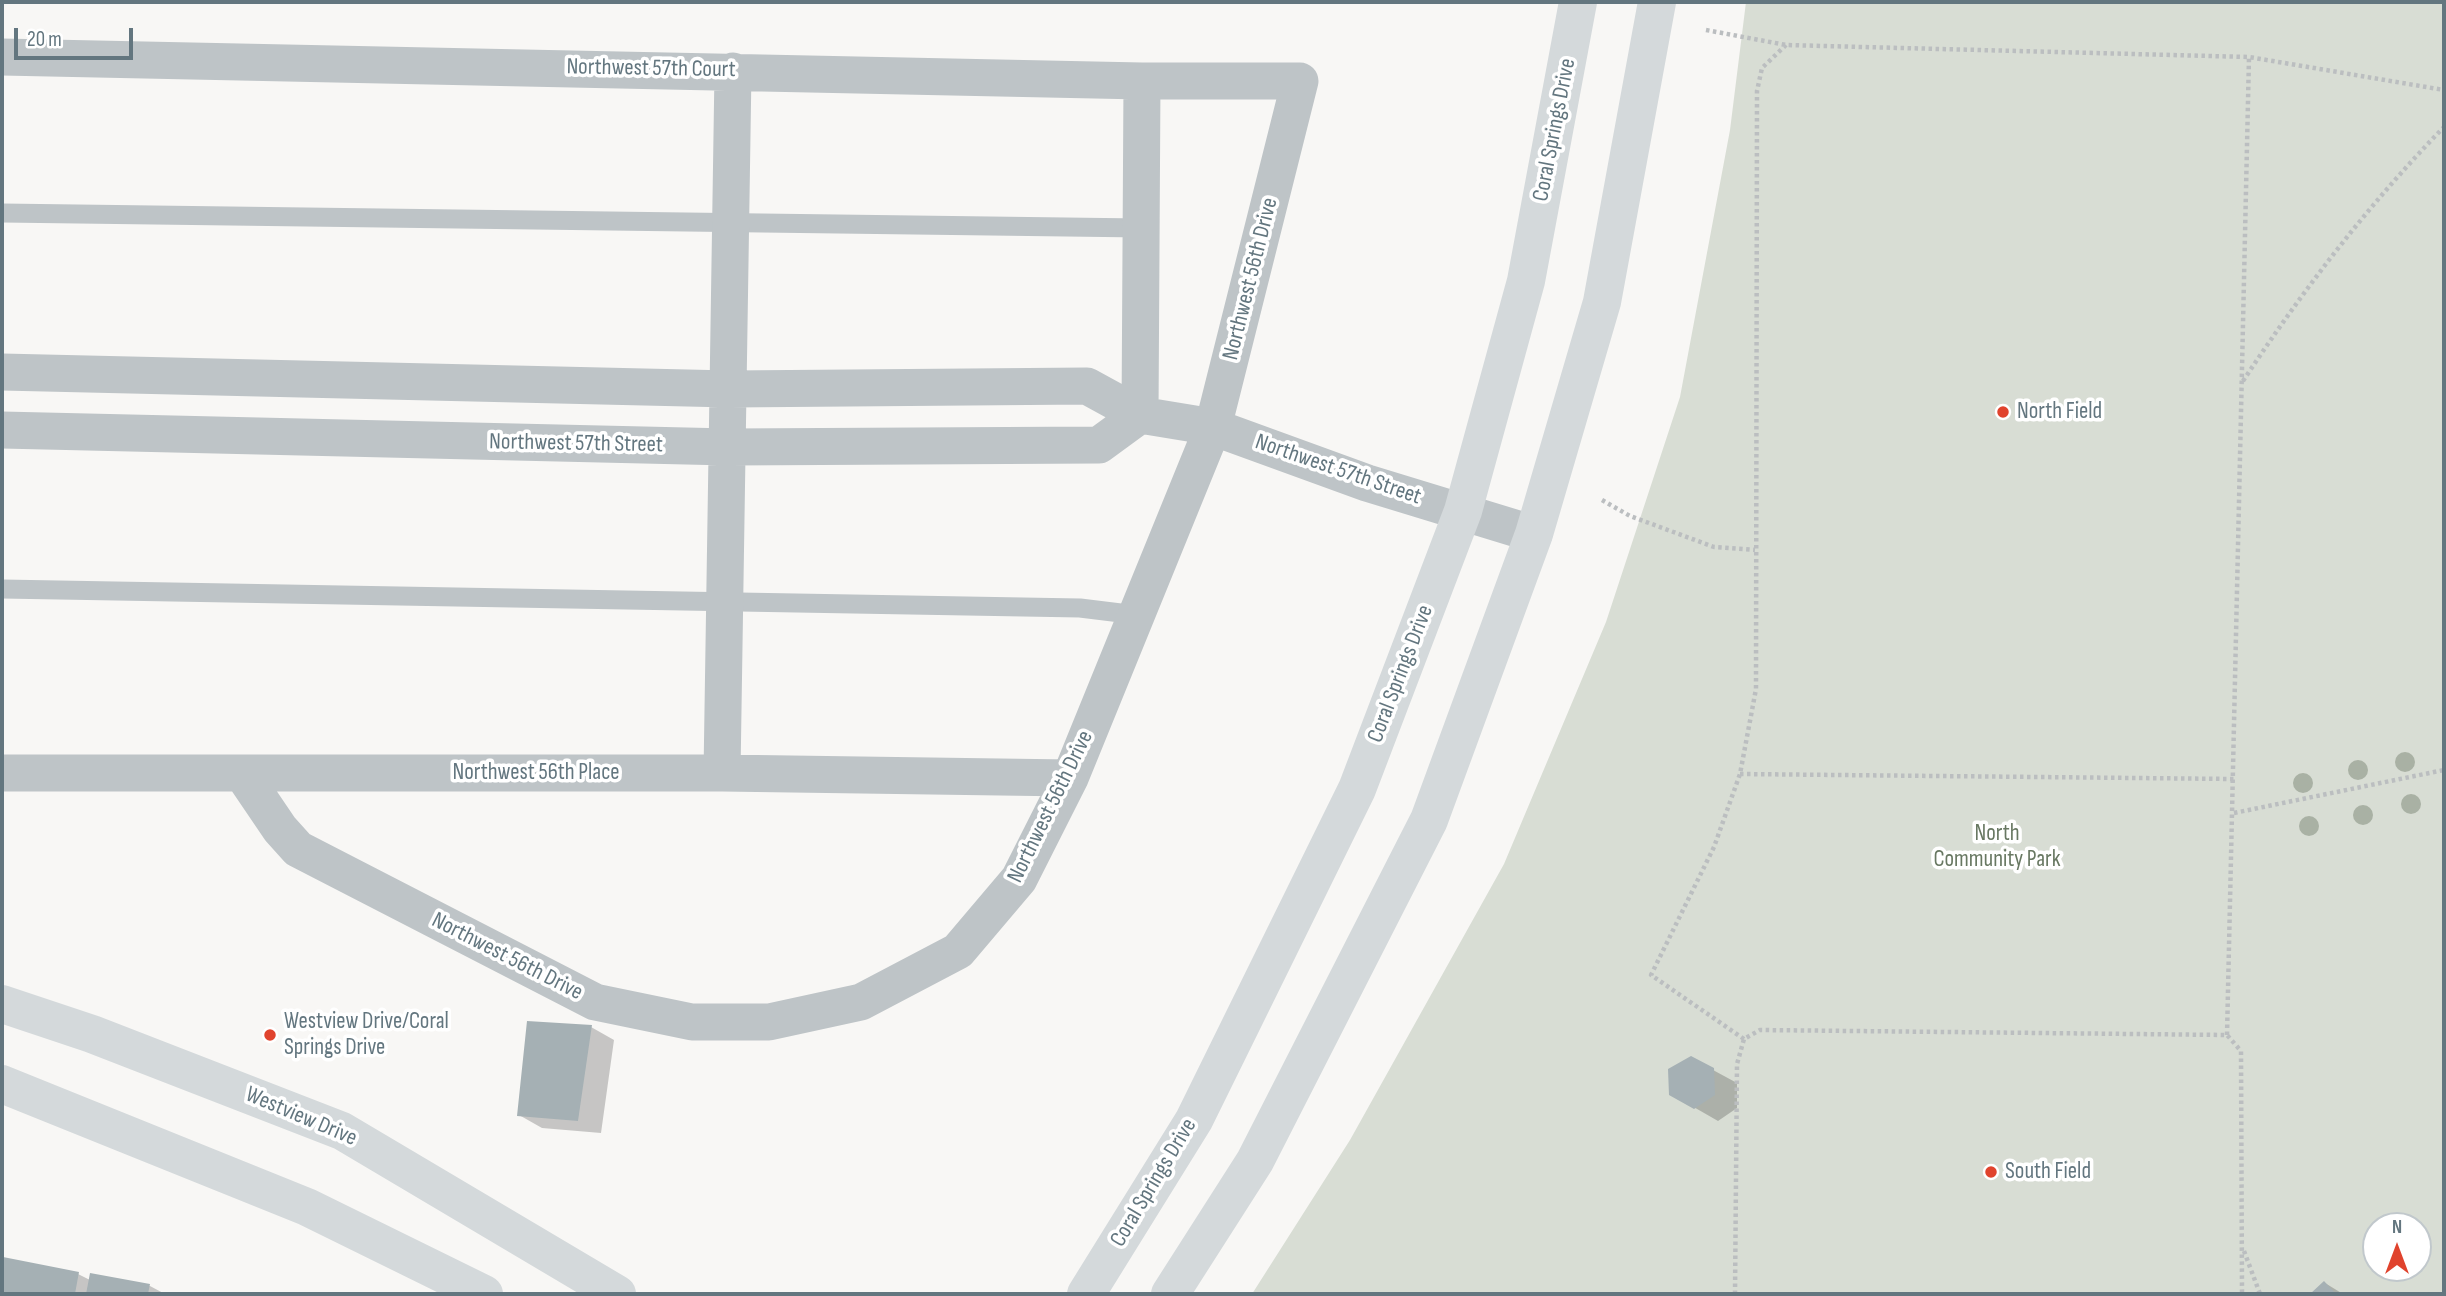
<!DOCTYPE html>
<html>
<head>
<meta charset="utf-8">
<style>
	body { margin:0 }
	#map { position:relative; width:2446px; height:1296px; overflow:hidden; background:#f8f7f5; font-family:"Sofia Sans Condensed",sans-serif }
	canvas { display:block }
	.frame { position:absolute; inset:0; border:4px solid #63767f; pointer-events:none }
	.north { position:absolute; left:2362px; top:1212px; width:70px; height:70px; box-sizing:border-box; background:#fff; border:2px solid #c1c8cc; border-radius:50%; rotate:0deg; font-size:19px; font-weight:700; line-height:28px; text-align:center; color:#63767f }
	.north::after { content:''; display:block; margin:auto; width:24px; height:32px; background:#e0432d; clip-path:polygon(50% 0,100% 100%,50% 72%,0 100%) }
	.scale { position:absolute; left:14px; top:28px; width:119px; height:32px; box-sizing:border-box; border:4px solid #63767f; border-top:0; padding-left:9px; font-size:21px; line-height:24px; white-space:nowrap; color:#63767f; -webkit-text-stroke:5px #fff; paint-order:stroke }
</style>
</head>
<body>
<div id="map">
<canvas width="2446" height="1296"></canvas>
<div class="frame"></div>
<div class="north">N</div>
<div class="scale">20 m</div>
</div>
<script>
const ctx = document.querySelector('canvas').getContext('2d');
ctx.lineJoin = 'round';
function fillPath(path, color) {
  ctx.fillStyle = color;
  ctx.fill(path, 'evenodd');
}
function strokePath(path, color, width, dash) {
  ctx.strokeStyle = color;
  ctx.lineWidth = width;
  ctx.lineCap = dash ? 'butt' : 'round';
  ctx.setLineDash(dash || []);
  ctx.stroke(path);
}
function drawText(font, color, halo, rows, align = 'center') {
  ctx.font = font + ' "Sofia Sans Condensed",sans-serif';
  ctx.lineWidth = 7;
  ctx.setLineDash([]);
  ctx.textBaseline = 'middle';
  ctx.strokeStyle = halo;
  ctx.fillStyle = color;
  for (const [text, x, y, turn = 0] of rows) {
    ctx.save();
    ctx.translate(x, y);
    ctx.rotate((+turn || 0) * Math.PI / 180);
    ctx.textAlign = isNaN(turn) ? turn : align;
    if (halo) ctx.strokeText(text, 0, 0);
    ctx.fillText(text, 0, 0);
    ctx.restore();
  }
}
const green = new Path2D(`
	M1746,2h698v1292h-1192l98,-154 154,-276 102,-242 74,-225 50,-267zM2376,1226h42v42h-42z`);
const shadow = new Path2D(`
	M591,1027l23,13 -13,93 -59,-5 -23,-13z
	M1713,1070l24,13v25l-19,13 -47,-27z
	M4,1259l74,15 12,6 1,-5 59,11 15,8h-163z
	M2325,1283l18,11h-31z`);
const building = new Path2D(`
	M527,1021l65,4 -14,96 -61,-5z
	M1691,1056l23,12 1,27 -21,14 -25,-14 -1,-26z
	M3,1257l76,15 -4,22h-73z
	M90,1273l60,11 -2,10h-62z
	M2324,1281l12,13h-26z`);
const path = new Path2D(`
	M1706,30l80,15 463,12 195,33
	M2243,381c60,-91 125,-176 201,-254
	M1602,500l28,16 84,31 41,3
	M1740,774l494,5
	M2234,813l210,-43
	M2227,1035l22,-978
	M1744,1039l-93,-64 63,-128 26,-73 16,-85 1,-598 5,-23 24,-23
	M2244,1251l16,43
	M1735,1294l2,-230 7,-25 16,-9 467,5 14,16 1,243`);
const lane = new Path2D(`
	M2,213l1140,15
	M2,589l1078,19 57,7`);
const street = new Path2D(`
	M2,57l1140,24h158l-87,346 -143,351 -51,101 -61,72 -97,51 -92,20h-77l-97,-20 -297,-153 -18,-20 -38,-56
	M2,372l728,17 357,-3 53,29 73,12 154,56 167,51
	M1140,415l2,-334
	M2,430l727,17 370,-2 41,-30
	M2,773h720l348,5
	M722,773l11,-702`);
const secondary = new Path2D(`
	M2,1004l90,30 250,97 275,163
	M2,1084l305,123 177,87
	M1086,1294l108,-174 163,-331 106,-278 63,-230 52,-279
	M1170,1294l85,-133 174,-341 105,-286 68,-232 55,-300`);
const trees = [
	[2405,762],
	[2358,770],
	[2303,783],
	[2411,804],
	[2363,815],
	[2309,826]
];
const markers = [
	[2003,412,7,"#e0432d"],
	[270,1035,7,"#e0432d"],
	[1991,1172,7,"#e0432d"]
];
const streetNames = [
	["Northwest 57th Court",651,69,1],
	["Coral Springs Drive",1555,130,-79],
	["Northwest 56th Drive",1251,279,-76],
	["Northwest 57th Street",576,444,1],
	["Northwest 57th Street",1338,470,19],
	["Coral Springs Drive",1401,674,-69],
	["Northwest 56th Place",536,773],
	["Northwest 56th Drive",1051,807,-64],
	["Northwest 56th Drive",507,957,27],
	["Westview Drive",301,1117,23],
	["Coral Springs Drive",1154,1183,-59]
];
const poiNames = [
	["North Field",2017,412],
	["Westview Drive/Coral",284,1022],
	["Springs Drive",284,1048],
	["South Field",2005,1172]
];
const parkNames = [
	["North",1997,834],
	["Community Park",1997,860]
];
fillPath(green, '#d8ddd4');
fillPath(shadow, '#0003');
fillPath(building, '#a5b0b4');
strokePath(path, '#bbbec0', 4.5, [3.5, 3.5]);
strokePath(lane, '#bec4c7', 19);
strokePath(street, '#bec4c7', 37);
strokePath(secondary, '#d4d9db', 38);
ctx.fillStyle = '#a9b1a4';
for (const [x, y] of trees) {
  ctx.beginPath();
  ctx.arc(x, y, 10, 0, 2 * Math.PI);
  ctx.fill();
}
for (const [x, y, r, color] of markers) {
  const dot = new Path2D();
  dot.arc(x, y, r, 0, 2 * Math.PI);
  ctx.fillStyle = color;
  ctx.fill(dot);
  strokePath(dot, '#fff', 2.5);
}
drawText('23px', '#63767f', '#fff', streetNames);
drawText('23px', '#63767f', '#fff', poiNames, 'left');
drawText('23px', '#687862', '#fff', parkNames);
</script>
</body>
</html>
